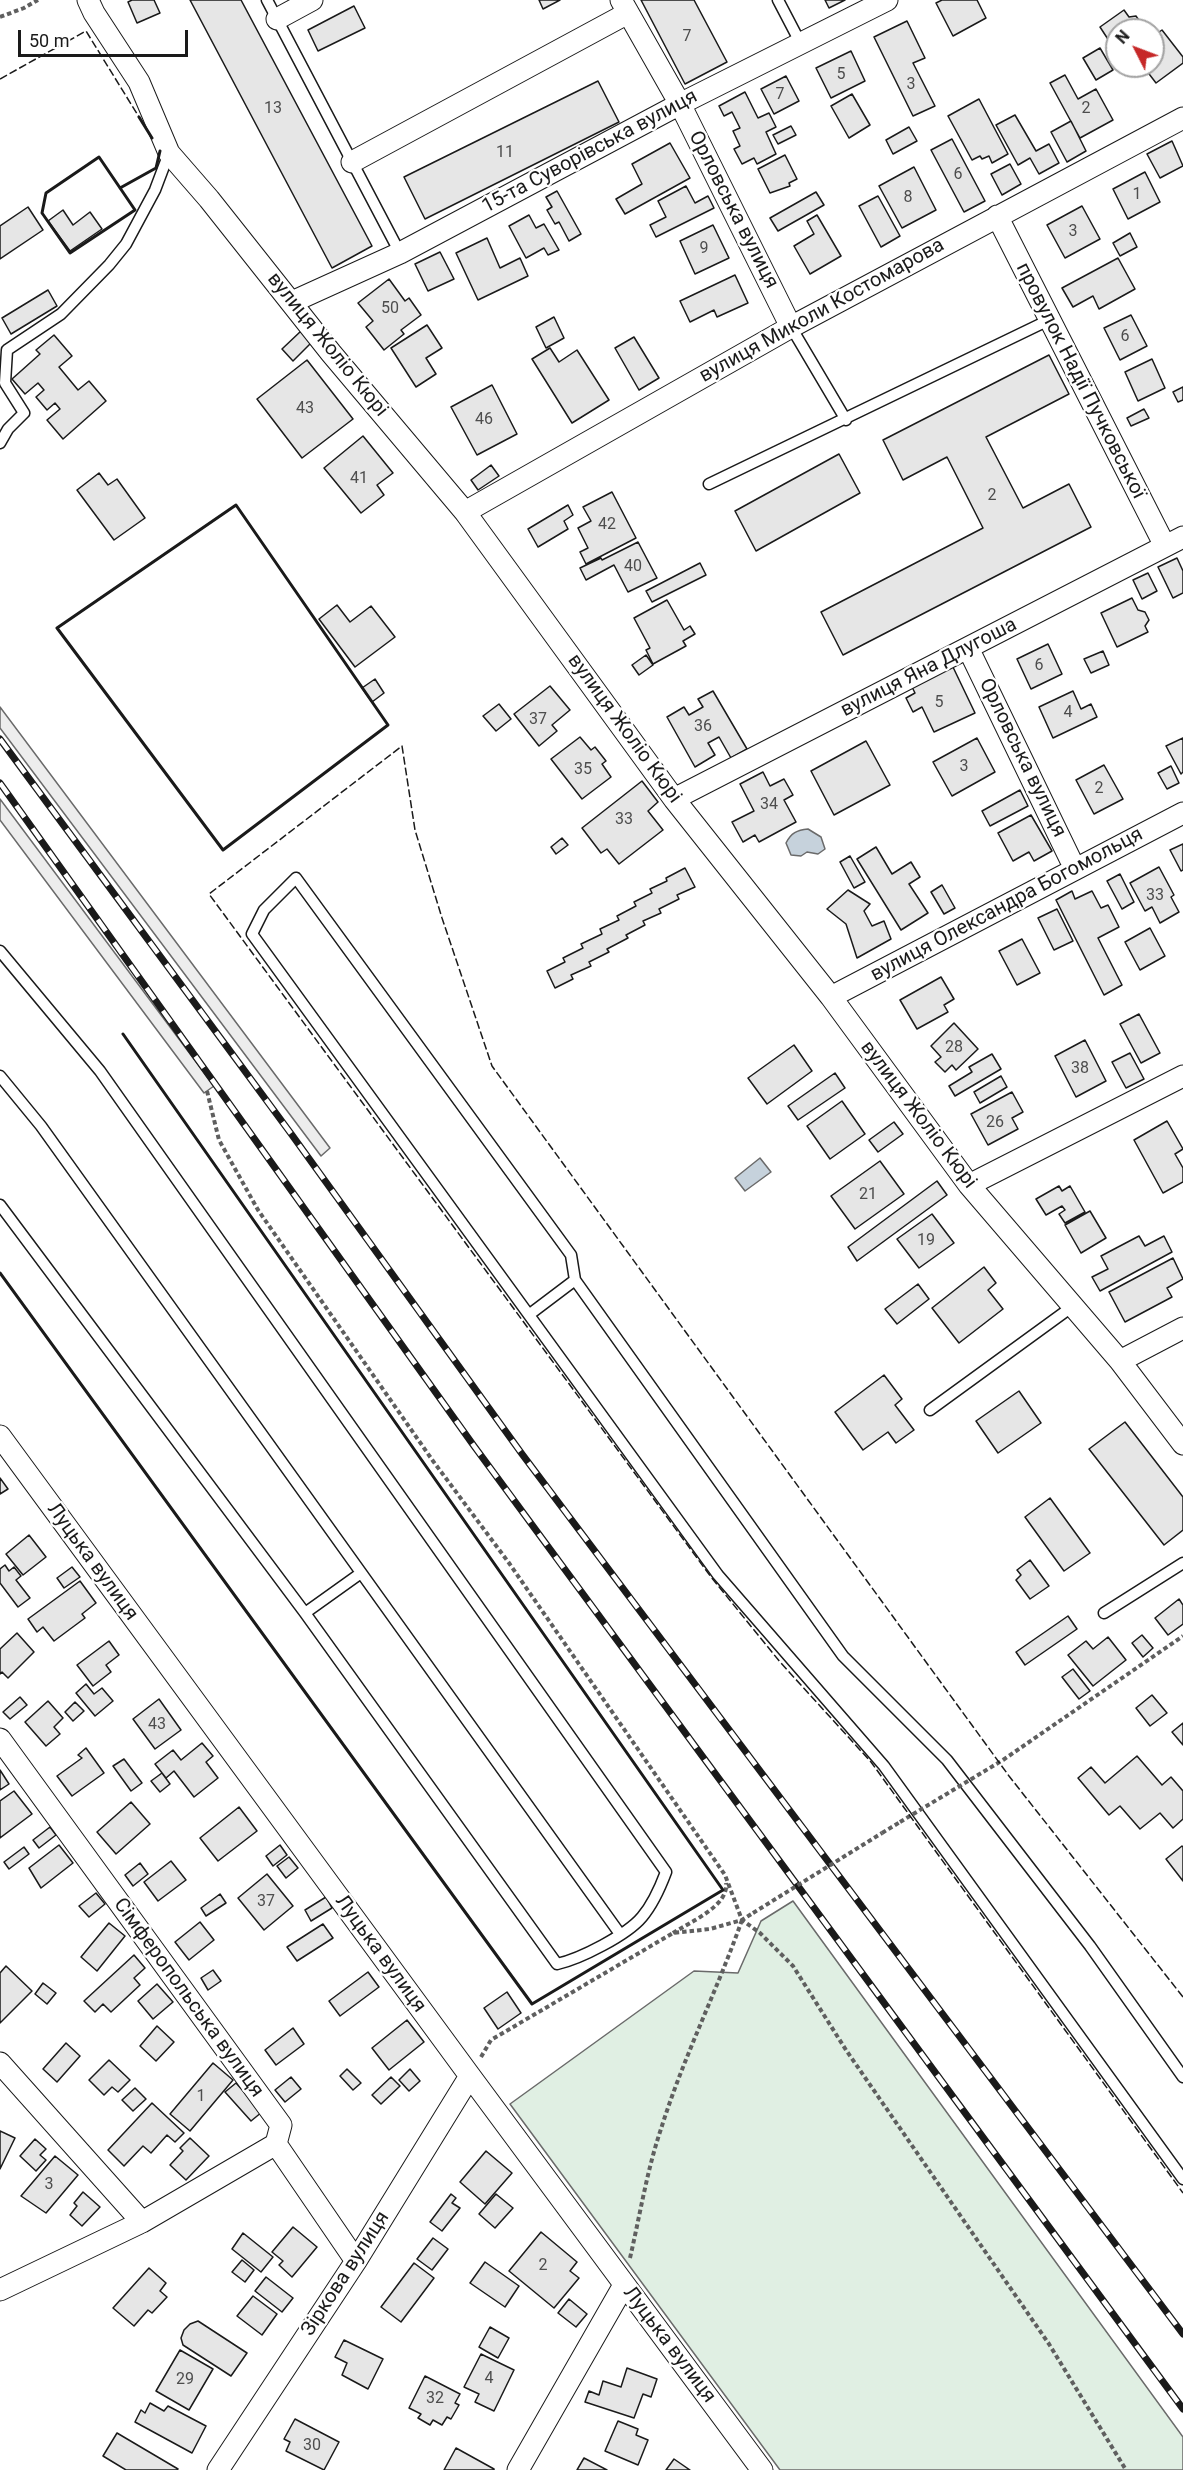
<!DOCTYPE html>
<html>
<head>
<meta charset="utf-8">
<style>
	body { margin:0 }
	#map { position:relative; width:1183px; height:2470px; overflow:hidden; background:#fff; font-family:Roboto,sans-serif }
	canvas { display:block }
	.north { position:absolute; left:1105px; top:18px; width:60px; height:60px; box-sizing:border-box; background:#fff; border:2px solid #a3a3a3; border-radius:50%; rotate:312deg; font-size:16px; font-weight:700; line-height:24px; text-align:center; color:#1a1a1a }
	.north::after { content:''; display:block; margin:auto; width:21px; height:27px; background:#c62828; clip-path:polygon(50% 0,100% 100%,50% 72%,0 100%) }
	.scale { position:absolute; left:18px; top:30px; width:170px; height:27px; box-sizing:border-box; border:3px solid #1a1a1a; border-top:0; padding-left:8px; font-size:18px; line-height:21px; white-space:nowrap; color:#1a1a1a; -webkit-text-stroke:4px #fff; paint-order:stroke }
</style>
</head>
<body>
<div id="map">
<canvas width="1183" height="2470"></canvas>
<div class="north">N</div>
<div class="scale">50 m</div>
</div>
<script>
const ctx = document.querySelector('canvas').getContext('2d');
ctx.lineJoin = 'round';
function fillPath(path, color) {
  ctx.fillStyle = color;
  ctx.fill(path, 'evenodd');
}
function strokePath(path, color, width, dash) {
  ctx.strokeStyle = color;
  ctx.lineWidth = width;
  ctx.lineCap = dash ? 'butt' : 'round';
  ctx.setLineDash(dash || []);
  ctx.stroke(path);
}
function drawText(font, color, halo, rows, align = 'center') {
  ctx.font = font + ' Roboto,sans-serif';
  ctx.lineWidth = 4.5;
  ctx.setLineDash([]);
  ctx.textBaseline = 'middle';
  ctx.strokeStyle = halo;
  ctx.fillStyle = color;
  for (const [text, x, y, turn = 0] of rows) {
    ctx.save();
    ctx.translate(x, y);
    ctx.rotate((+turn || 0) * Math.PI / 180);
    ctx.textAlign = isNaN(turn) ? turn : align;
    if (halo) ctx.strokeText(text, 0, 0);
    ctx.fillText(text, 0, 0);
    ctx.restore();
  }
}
const green = new Path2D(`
	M793,1901l390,536v33h-403l-270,-366 184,-133 44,2 23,-52z`);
const parking = new Path2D(`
	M0,707l330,441 -9,8 -321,-428z
	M0,799l214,287 -10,7 -204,-273z`);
const water = new Path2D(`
	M808,829l13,8 4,12 -7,5 -11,-2 -6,4 -10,-1 -5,-12c5,-10 11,-13 22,-14z
	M760,1158l11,14 -26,19 -10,-13z`);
const building = new Path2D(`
	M132,0h22l6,13 -23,10 -9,-21z
	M190,0h51l131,246 -40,22z
	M539,0h21l-17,9z
	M641,0h53l33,62 -42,22z
	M825,0h20l-16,8z
	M942,0h35l9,18 -33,18 -17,-33z
	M354,6l11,22 -47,23 -10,-21z
	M1124,10l5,7 7,-1 6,9 -3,5h-22v23l-17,-26z
	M907,21l18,37 -12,5 22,43 -22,10 -39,-79z
	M1162,30l21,27v6l-27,20 -13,-17h10v-30z
	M1100,48l13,22 -17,10 -13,-22z
	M851,51l14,30 -34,17 -15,-30z
	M1065,75l13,24 18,-10 17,31 -33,18 -30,-55z
	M786,76l13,25 -25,13 -13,-25z
	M598,81l21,41 -194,97 -21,-42z
	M745,92l13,26 11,-5 7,14 -10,5 10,22 -19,10 -3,-6 -12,6 -8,-15 6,-3 -7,-15 7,-3 -8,-16 -8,4 -5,-10z
	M852,94l18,31 -21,13 -18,-32z
	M979,99l29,55 -16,9 -3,-7 -7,3 -2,-3 -8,4 -24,-44z
	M1015,115l21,36 13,-7 10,19 -20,11 -9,-16 -12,7 -22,-40z
	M1071,121l15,30 -19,11 -16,-30z
	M791,126l5,9 -18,9 -5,-9z
	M909,127l8,14 -24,13 -7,-14z
	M952,139l33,62 -21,11 -33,-62z
	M1172,141l11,25 -23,12 -13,-24z
	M670,143l20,35 -65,36 -9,-15 26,-15 -10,-20z
	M785,155l12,24 -8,4 1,3 -20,7 -12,-24z
	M1010,164l11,20 -19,11 -11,-21z
	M914,167l22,43 -34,18 -23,-42z
	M1145,172l15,30 -32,17 -15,-30z
	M686,186l9,17 13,-7 6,12 -58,29 -6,-12 16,-8 -8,-16z
	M557,191l24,43 -12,7 -10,-19 -4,2 -8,-14 5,-3 -6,-10z
	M816,192l8,13 -46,26 -8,-13z
	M878,196l22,40 -19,11 -22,-41z
	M1082,206l18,33 -35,19 -18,-33z
	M28,207l15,23 -43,29v-33z
	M63,210l10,15 17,-13 12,17 -32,22 -22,-30z
	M529,215l7,13 8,-4 15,26 -11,5 -4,-7 -18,10 -17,-32z
	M817,215l24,41 -31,18 -16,-28 20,-12 -7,-13z
	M713,225l16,33 -34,16 -15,-33z
	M1130,233l7,14 -17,9 -7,-13z
	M487,238l13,30 20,-10 8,18 -50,24 -22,-47z
	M440,252l14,27 -26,12 -13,-27z
	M1118,258l17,31 -36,20 -6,-13 -20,11 -11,-19z
	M735,275l13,28 -31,14 -3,-7 -24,12 -10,-21z
	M389,279l16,22 4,-3 12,17 -20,15 3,4 -20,16 -18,-23 7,-6 -15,-18z
	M48,290l9,16 -46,28 -9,-16z
	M1131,315l16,31 -27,14 -16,-32z
	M554,317l10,21 -18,10 -10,-21z
	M427,325l15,23 -16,10 10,16 -20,13 -25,-39z
	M301,331l11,11 -19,19 -11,-12z
	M54,335l18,21 -13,11 19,23 11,-9 17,20 -43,38 -16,-19 13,-11 -5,-6 -8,7 -11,-13 8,-7 -6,-7 -13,11 -13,-15 28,-25 -4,-4z
	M634,337l25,41 -20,12 -24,-42z
	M550,348l9,14 18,-12 32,50 -37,23 -40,-64z
	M1049,355l20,39 -83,43 37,71 46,-24 22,43 -248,128 -22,-43 162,-84 -36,-71 -44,23 -20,-40z
	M1152,359l13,29 -27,13 -13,-29z
	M307,360l46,59 -51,39 -45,-59z
	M492,385l25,49 -40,21 -26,-48z
	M1183,387v13l-5,2 -5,-10z
	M1144,409l5,9 -18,8 -4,-8z
	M363,436l30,37 -16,12 7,10 -23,18 -37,-45z
	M839,454l21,39 -104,58 -21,-40z
	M491,465l8,11 -21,14 -7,-10z
	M99,473l9,12 9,-6 28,39 -31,22 -37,-50z
	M612,492l24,46 -50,26 -6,-12 8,-4 -10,-20 13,-7 -8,-14z
	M568,505l5,10 -9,6 4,8 -30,18 -10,-18z
	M638,542l19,36 -29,14 -14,-27 -28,15 -6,-12 21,-10 1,2z
	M1177,558l6,13v22l-10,5 -15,-31z
	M700,563l6,12 -54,27 -6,-11z
	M1148,573l9,18 -15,8 -9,-19z
	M1132,598l6,12 7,2 4,8 -4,6 3,6 -31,15 -16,-34z
	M667,600l17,30 6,-4 5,8 -12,7 3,5 -33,18 -7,-14 4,-2 -16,-30z
	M337,605l13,17 21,-16 24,31 -40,30 -36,-48z
	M1048,644l14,30 -31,15 -14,-30z
	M1103,651l6,14 -18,8 -7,-14z
	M646,655l7,10 -14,10 -7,-10z
	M952,665l23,48 -41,19 -12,-25 -9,5 -7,-14 9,-5 -4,-8z
	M375,679l9,14 -12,9 -10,-14z
	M550,686l20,24 -18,15 5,6 -18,15 -25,-32z
	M713,691l34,58 -16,9 -12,-21 -11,6 7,12 -20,12 -28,-50 17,-10 5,8 14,-8 -5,-8z
	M1073,691l8,18 10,-5 6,13 -44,21 -14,-31z
	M499,704l12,15 -15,12 -13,-15z
	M580,737l11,13 4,-3 11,14 -4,3 9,13 -29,22 -31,-40z
	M977,738l18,34 -43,24 -19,-34z
	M1183,738v34l-2,2 -15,-28z
	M866,741l24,44 -56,30 -23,-44z
	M1104,765l19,34 -29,15 -18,-34z
	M1171,766l8,17 -12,6 -9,-16z
	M763,772l7,14 14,-7 9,16 -9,5 12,22 -37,20 -4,-7 -12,7 -11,-20 22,-11 -14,-27z
	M642,781l16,21 -10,9 15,19 -44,34 -12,-15 -6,4 -19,-25z
	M1020,790l8,16 -38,20 -8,-15z
	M1031,815l21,36 -18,10 -5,-9 -16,9 -15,-28z
	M562,838l6,7 -12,9 -5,-7z
	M1183,844v26l-2,1 -11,-21z
	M876,847l16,27 19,-12 9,15 -11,7 19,29 -27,17 -44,-71z
	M850,856l15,26 -11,6 -14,-26z
	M1159,867l15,28 -3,2 8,15 -19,11 -8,-16 -7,4 -15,-28z
	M685,868l10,19 -18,8 2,4 -20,10 2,4 -18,8 2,4 -19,10 2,3 -21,11 2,3 -20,10 2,4 -20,9 2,4 -18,9 -8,-17 18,-9 -2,-4 20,-10 -2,-4 21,-10 -2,-5 19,-9 -2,-4 19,-10 -2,-4 18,-9 -2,-4 17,-8 -1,-3z
	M1120,874l14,28 -12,7 -15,-28z
	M942,885l13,23 -11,6 -13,-22z
	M848,890l22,14 -6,7 8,15 12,-5 7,18 -34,19 -11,-34 -19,-15z
	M1072,891l3,8 17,-8 9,17 7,-3 11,22 -21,11 24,47 -18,10 -48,-95z
	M1057,909l16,32 -19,9 -16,-32z
	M1150,928l15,28 -25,14 -15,-28z
	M1022,939l18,34 -23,12 -18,-34z
	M941,977l13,22 -10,6 4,7 -31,17 -17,-29z
	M1139,1014l21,39 -19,10 -21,-39z
	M954,1023l24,26 -22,21 -4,-5 -7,7 -10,-10 6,-5 -10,-11z
	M1085,1040l21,41 -30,16 -21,-41z
	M794,1045l18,26 -45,33 -19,-26z
	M1130,1053l14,26 -18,9 -14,-26z
	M992,1054l9,15 -46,27 -6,-10 23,-14 -3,-5z
	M835,1073l10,15 -47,32 -10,-14z
	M1001,1076l6,11 -27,16 -6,-11z
	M1012,1092l11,20 -11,6 6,11 -30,16 -17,-31z
	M842,1101l23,33 -35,25 -23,-33z
	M1167,1121l16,28 -8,5 8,14v14l-20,11 -29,-53z
	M894,1122l9,12 -25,18 -9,-12z
	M880,1161l24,33 -49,35 -24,-33z
	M937,1181l10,14 -90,66 -9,-14z
	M1059,1186l3,5 8,-5 15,26 -20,11 -6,-9 6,-4 -3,-4 -16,9 -10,-16z
	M1090,1211l16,27 -25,15 -16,-28z
	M932,1214l22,29 -35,25 -22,-29z
	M1139,1236l6,10 19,-10 8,16 -72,39 -8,-14 16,-8 -7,-13z
	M1173,1258l10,21 -16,9 5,9 -47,25 -16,-30z
	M984,1267l12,16 -8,7 15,19 -44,34 -27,-35z
	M918,1284l11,15 -32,25 -12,-15z
	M884,1375l18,24 -7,6 19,25 -18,13 -8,-11 -25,18 -28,-38z
	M1019,1391l22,32 -43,30 -22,-32z
	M1125,1422l58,75v33l-19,15 -75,-96z
	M0,1478l8,11 -8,5z
	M1050,1498l40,55 -26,18 -39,-54z
	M29,1535l17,22 -23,18 -17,-21z
	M1030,1560l19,26 -19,13 -14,-19 5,-5 -4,-5z
	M5,1565l4,6 5,-4 7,9 -5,4 14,18 -12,9 -18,-24v-14z
	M72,1567l8,10 -16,11 -7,-10z
	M80,1581l16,22 -14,11 3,4 -31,23 -11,-14 -6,5 -9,-13z
	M1179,1599l4,6v19l-15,11 -13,-17z
	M1068,1616l9,13 -52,36 -9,-13z
	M17,1633l17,19 -26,26 -6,-6 -2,2v-25z
	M1142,1635l11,13 -10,9 -11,-14z
	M1108,1637l18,23 -33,26 -25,-31 18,-14 7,8z
	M109,1641l10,14 -13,10 5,7 -18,14 -16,-21z
	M1073,1669l17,22 -11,8 -17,-22z
	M86,1684l8,10 8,-6 11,13 -18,15 -19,-23z
	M1152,1695l15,18 -17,13 -14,-18z
	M20,1697l7,8 -17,14 -7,-7z
	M159,1699l22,31 -26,19 -22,-30z
	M48,1701l15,17 -9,9 6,7 -14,12 -21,-24z
	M75,1702l9,9 -11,10 -8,-9z
	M1183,1723v22l-11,-13z
	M202,1743l11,13 -7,6 12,16 -24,19 -20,-26 -8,7 -11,-14 18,-14 8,10z
	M86,1748l18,25 -32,23 -15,-20 25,-18 -4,-3z
	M1137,1756l25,29 9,-8 12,14v28l-10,9 -13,-15 -20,16 -20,-23 -11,9 -31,-37 13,-11 14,16z
	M124,1759l18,24 -11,8 -18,-25z
	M0,1770l9,14 -9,6z
	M162,1773l8,11 -10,8 -9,-11z
	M14,1791l18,23 -32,24v-37z
	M131,1802l19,22 -34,30 -19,-22z
	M239,1807l18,24 -39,30 -18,-23z
	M50,1827l6,8 -17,13 -6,-8z
	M59,1845l14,18 -32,25 -12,-20z
	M280,1845l7,10 -14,11 -7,-10z
	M1182,1846l1,1v34l-17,-22z
	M24,1847l5,7 -20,15 -5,-7z
	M289,1857l9,11 -12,10 -9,-12z
	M171,1861l15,19 -28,21 -14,-19z
	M140,1863l8,11 -15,12 -8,-11z
	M267,1874l26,32 -29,24 -26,-32z
	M96,1893l9,11 -16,13 -10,-11z
	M220,1894l6,9 -20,13 -5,-8z
	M326,1897l6,11 -21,13 -6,-11z
	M200,1922l14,18 -25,20 -14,-18z
	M109,1923l16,13 -28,35 -16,-14z
	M323,1924l10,14 -36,23 -10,-14z
	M134,1955l11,13 -11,10 6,7 -29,27 -8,-8 -8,8 -11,-11z
	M6,1966l26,25 -32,32v-50z
	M213,1970l8,11 -13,9 -7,-12z
	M368,1972l11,15 -39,29 -11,-15z
	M43,1983l13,10 -9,11 -12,-10z
	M157,1984l16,18 -20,17 -15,-18z
	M507,1992l14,21 -23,16 -14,-21z
	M407,2020l17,22 -35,28 -17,-22z
	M157,2026l17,16 -18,19 -16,-15z
	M293,2028l11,16 -28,21 -11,-15z
	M66,2043l14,13 -23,26 -14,-13z
	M109,2060l21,20 -12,12 -6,-5 -8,8 -15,-15z
	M213,2063l20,17 -43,51 -20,-17z
	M347,2069l14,14 -8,7 -13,-14z
	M410,2069l10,12 -11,10 -10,-11z
	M291,2077l10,12 -16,13 -10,-12z
	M391,2077l9,9 -19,18 -9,-9z
	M236,2083l26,29 -11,9 -26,-29z
	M135,2088l11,11 -13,12 -11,-11z
	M152,2103l32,30 -9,9 -8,-7 -16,18 -8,-7 -19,20 -16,-16z
	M0,2131l15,7 -15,31z
	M190,2138l19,18 -23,24 -16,-15 13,-14 -3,-3z
	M35,2139l11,10 -6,6 6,5 -10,11 -16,-15z
	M486,2151l26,22 -27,31 -25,-22z
	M55,2156l23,19 -32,38 -25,-17z
	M83,2192l17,15 -18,19 -12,-11 7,-9 -3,-3z
	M451,2194l5,4 -4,5 8,5 -18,23 -12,-9z
	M496,2194l17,14 -18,20 -16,-14z
	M293,2227l24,20 -25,30 -13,-12 4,-4 -11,-9z
	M541,2232l36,30 -7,9 9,7 -25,30 -45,-37z
	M243,2233l30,24 -12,15 -29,-23z
	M433,2238l15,11 -16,21 -15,-11z
	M242,2260l12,10 -9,12 -13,-10z
	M485,2262l34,24 -14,21 -35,-24z
	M414,2263l20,15 -33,44 -20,-15z
	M149,2268l17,15 -6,8 7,6 -15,16 -4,-3 -14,16 -21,-18z
	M266,2277l27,21 -11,14 -27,-21z
	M253,2296l24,18 -15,21 -25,-19z
	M569,2299l18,15 -11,13 -18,-14z
	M198,2321l49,32 -16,23 -48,-31 -2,-7 3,-8 6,-6z
	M490,2327l19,11 -11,20 -19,-11z
	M344,2340l39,19 -15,30 -26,-14 5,-12 -12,-6z
	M180,2350l33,19 -24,41 -33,-19z
	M481,2354l33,16 -20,41 -19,-9 4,-8 -15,-7z
	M627,2368l30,11 -6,18 -8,-3 -9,24 -49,-16 4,-11 10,4 4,-14 18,6z
	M425,2376l35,18 -5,9 4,2 -8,14 -4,-2 -5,8 -9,-5 -3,5 -12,-7 3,-4 -12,-6z
	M150,2403l14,8 4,-5 38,20 -14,27 -57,-31 6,-12 4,3z
	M295,2419l44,23 -15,28 -38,-19 4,-9 -6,-3z
	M618,2421l20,8 -2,6 12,5 -10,25 -33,-14z
	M117,2433l61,36 -1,1h-51l-23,-14z
	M456,2448l38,21v1h-50z
	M584,2458l23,12h-30z
	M674,2459l16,11h-24z`);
const path = new Path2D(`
	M0,17l24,-9 14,-8
	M207,1091l12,49 39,70 175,251 76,102 216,312 17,45 18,13 33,33 53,84 203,294 77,126
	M1003,1760l180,-124
	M882,1833l18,-11
	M673,1933c17,-11 56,-27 53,-50
	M481,2057l10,-17 182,-107 37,-4 32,-9 11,-7
	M630,2258c10,-43 17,-88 31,-129 22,-71 56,-138 81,-209`);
const service = new Path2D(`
	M267,0l133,253
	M778,0l23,44
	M791,327l55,93
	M0,443l8,-14 16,-16 -19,-30 2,-33 54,-36 48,-49 17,-21 29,-54 14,-37
	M709,484l340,-164
	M0,951l100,120 566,801c-6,16 -13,32 -24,45 -15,18 -62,42 -85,47l-252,-351 -305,-408
	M0,1076l41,50 579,808
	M530,1314l45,-34
	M930,1410l143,-104
	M305,1613l56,-40
	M1104,1613l79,-50
	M1183,2077l-93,-131 -143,-186 -104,-104 -268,-376 -4,-25 -275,-377 -32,32 -12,24 466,641 166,191 299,413`);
const minor = new Path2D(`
	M88,0l6,13 45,69 30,71 40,46 122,154 134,159 209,287 157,198 138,188 151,176 63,83
	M621,0l59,104 111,223
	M277,19l35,-19
	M352,162l276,-149
	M997,216l168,330
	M292,302l108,-49 280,-149 207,-104
	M465,512l326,-185 392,-209
	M968,648l107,221
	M674,799l509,-262
	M831,997l352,-184
	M969,1185l214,-109
	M1120,1361l63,-33
	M0,1436l470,640 292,394
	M0,1739l281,386 -5,19 80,117
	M0,2063l142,159
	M0,2290l142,-68 134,-78
	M218,2470l138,-209 114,-185
	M518,2470l106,-185`);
const rail = new Path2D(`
	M0,739l292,396 230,319 661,880
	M0,783l474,663 709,963`);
const pathBridge = new Path2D(`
	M900,1822l103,-62
	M753,1913l129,-80`);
const fence = new Path2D(`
	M0,79l86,-48 53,86
	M1183,1997l-174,-221 -517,-710 -50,-148 -27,-88 -13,-84 -193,148 502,683 69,85 91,100 312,431`);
const wall = new Path2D(`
	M139,117l13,21
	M99,157l36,53 -65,43 -28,-40 4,-20z
	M120,188l36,-20 4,-17
	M236,505l152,220 -165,125 -166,-222z
	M0,1273l532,731 191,-114 -600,-856`);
const numberNames = [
	["7",687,37],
	["5",841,75],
	["3",911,85],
	["7",780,95],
	["13",273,109],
	["2",1086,109],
	["11",505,153],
	["6",958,175],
	["1",1137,195],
	["8",908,198],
	["3",1073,232],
	["9",704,249],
	["50",390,309],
	["6",1125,337],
	["43",305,409],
	["46",484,420],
	["41",359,479],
	["2",992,496],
	["42",607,525],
	["40",633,567],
	["6",1039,666],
	["5",939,703],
	["4",1068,713],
	["37",538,720],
	["36",703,727],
	["3",964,767],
	["35",583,770],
	["2",1099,789],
	["34",769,805],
	["33",624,820],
	["33",1155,896],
	["28",954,1048],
	["38",1080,1069],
	["26",995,1123],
	["21",868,1195],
	["19",926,1241],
	["43",157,1725],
	["37",266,1902],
	["1",201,2097],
	["3",49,2185],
	["2",543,2266],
	["4",489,2379],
	["29",185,2380],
	["32",435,2399],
	["30",312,2446]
];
const streetNames = [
	["15-та Суворівська вулиця",590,152,-28],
	["Орловська вулиця",733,210,63],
	["вулиця Миколи Костомарова",822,311,-29],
	["вулиця Жоліо Кюрі",327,345,51],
	["провулок Надії Пучковської",1080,381,63],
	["вулиця Яна Длугоша",929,668,-27],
	["вулиця Жоліо Кюрі",624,729,54],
	["Орловська вулиця",1022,758,64],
	["вулиця Олександра Богомольця",1007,905,-28],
	["вулиця Жоліо Кюрі",918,1115,53],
	["Луцька вулиця",92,1562,54],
	["Луцька вулиця",380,1954,54],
	["Сімферопольська вулиця",188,1998,54],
	["Зіркова вулиця",346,2274,-57],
	["Луцька вулиця",669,2345,53]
];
fillPath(green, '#e0efe3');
strokePath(green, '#6a6a6a', 1.5);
fillPath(parking, '#ededed');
strokePath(parking, '#6a6a6a', 1.5);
fillPath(water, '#c6d2dc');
strokePath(water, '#6a6a6a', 1.5);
fillPath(building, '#e6e6e6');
strokePath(building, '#1a1a1a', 1.5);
strokePath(service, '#1a1a1a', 13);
strokePath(minor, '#1a1a1a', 23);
strokePath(path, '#5f5f5f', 4, [4.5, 3]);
strokePath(service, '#fff', 10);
strokePath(minor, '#fff', 21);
strokePath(rail, '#1a1a1a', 7);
strokePath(rail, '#fff', 4.5, [14]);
strokePath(pathBridge, '#5f5f5f', 4, [4.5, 3]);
strokePath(fence, '#1a1a1a', 1.5, [8, 3]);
strokePath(wall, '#1a1a1a', 3);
drawText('16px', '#4d4d4d', null, numberNames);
drawText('20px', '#1a1a1a', '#fff', streetNames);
</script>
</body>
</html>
